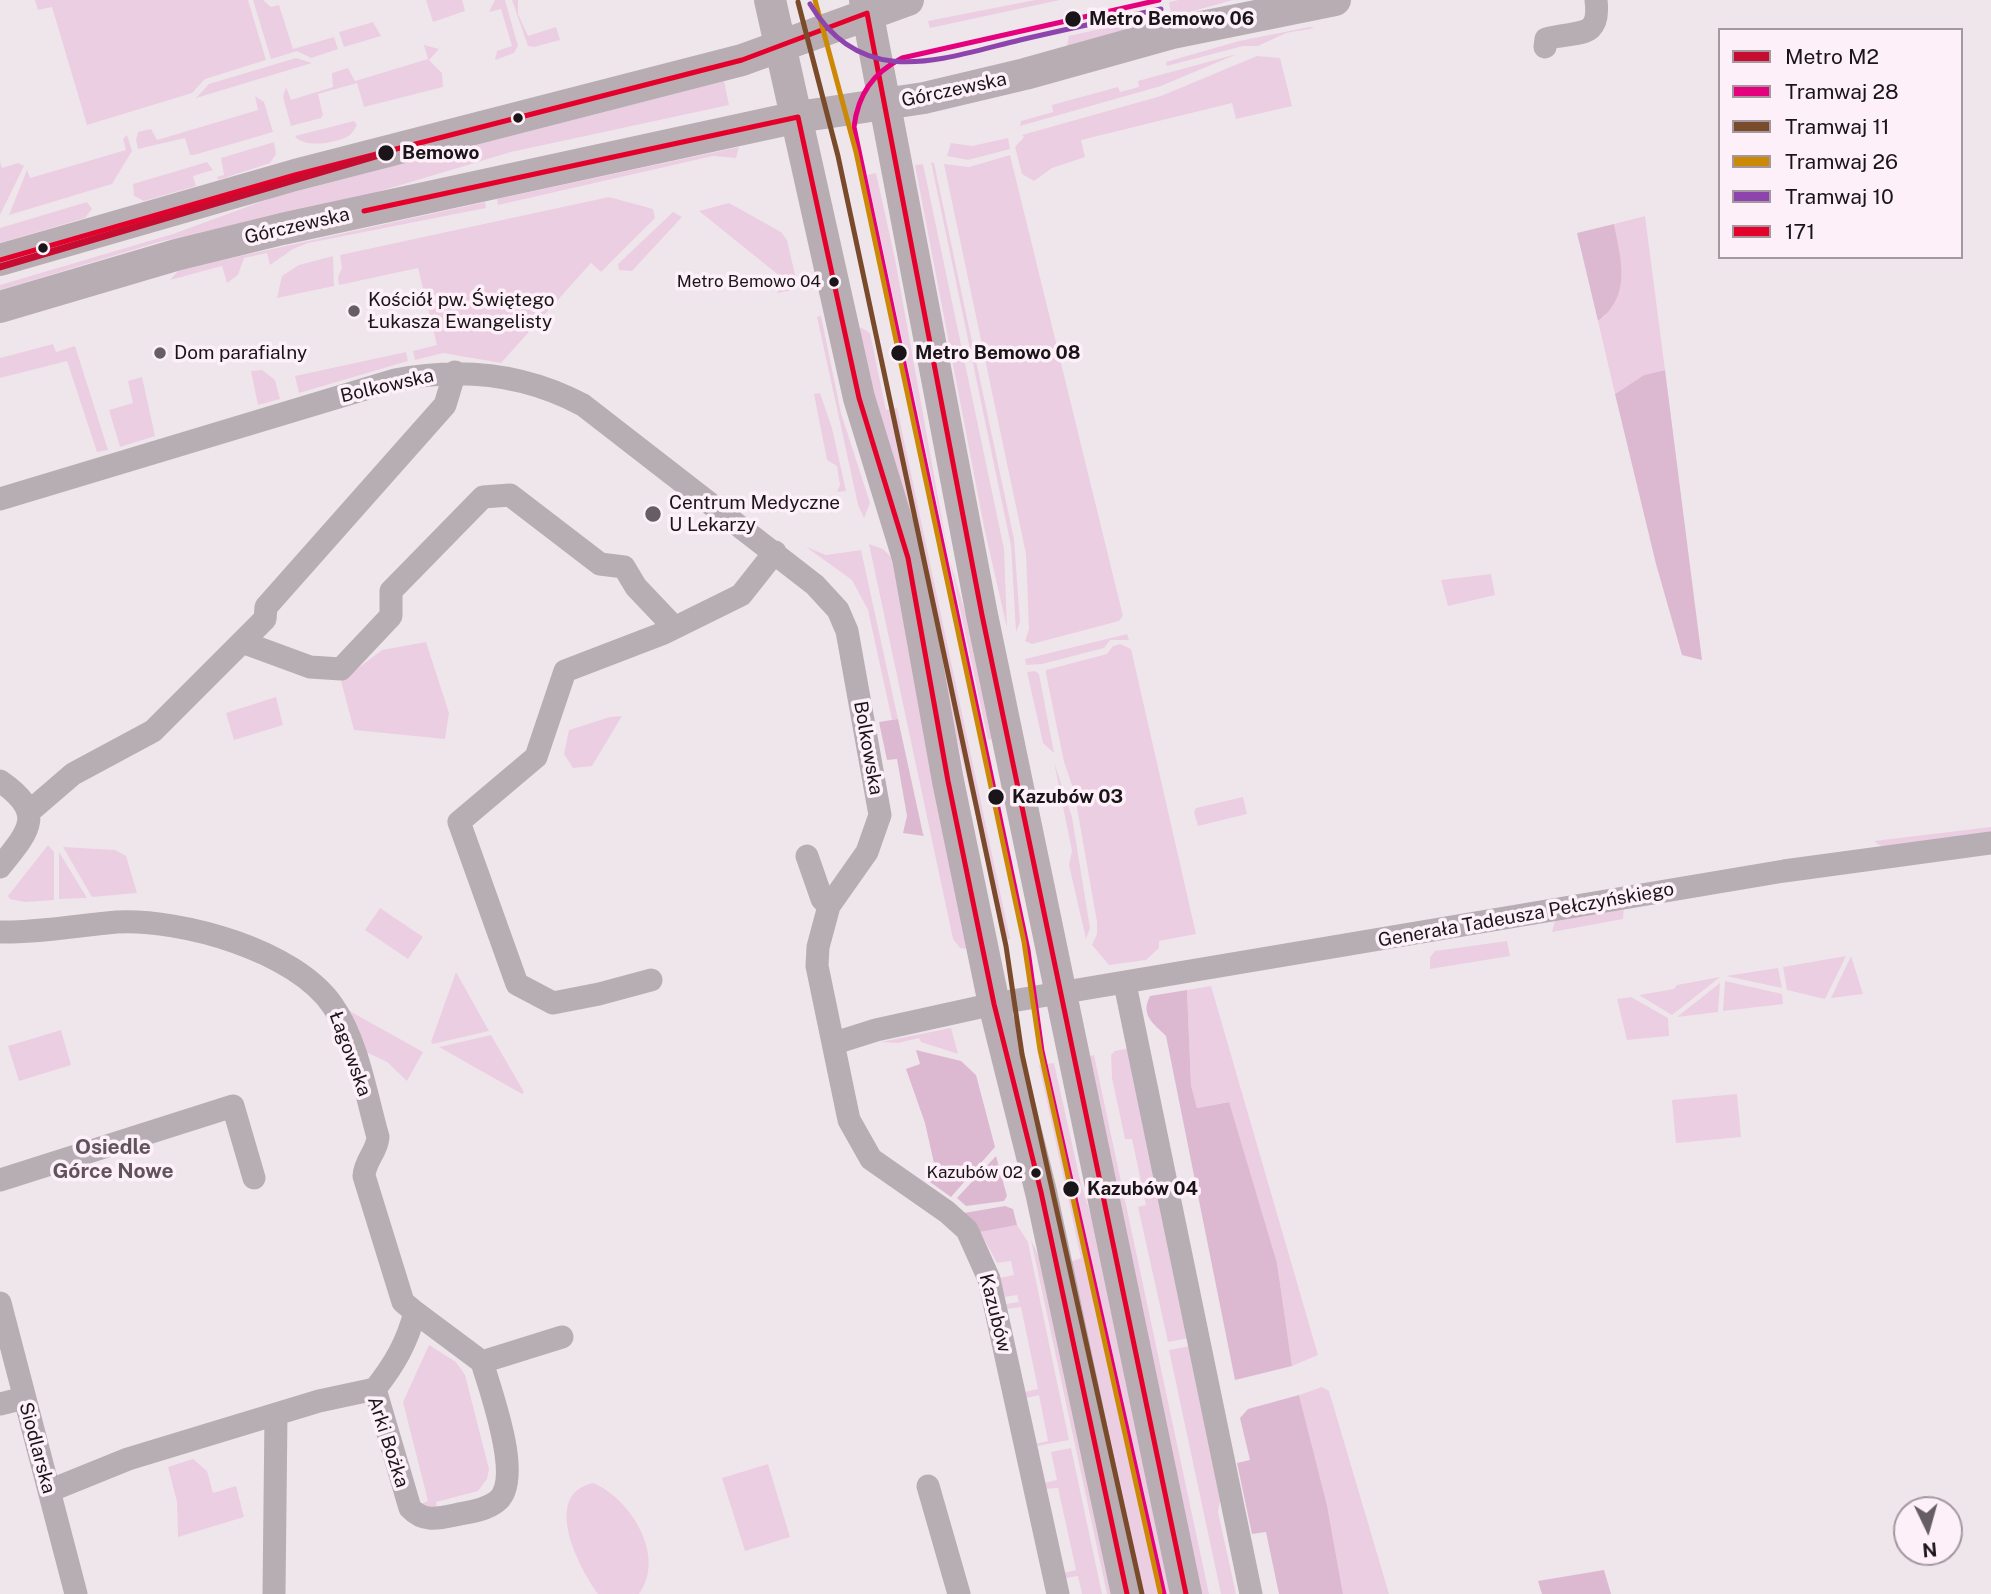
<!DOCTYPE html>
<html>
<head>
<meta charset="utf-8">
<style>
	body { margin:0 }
	#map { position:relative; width:1991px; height:1594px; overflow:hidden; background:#efe6ec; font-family:"Public Sans",sans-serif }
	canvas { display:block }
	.legend { position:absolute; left:1718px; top:28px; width:245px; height:231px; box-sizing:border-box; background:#fef0f9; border:2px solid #a3989f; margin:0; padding:9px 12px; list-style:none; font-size:21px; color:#1a1518 }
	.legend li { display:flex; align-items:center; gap:14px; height:35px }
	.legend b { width:35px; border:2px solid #a3989f }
	.north { position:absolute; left:1893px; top:1496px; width:70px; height:70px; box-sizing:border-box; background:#fef0f9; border:2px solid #a3989f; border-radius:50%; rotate:175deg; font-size:19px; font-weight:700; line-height:28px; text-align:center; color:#1a1518 }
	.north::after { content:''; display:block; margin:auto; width:24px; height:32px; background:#655e62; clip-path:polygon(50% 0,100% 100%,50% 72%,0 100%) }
</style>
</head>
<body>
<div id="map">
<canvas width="1991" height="1594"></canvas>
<ul class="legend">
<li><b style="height:9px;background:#c60c30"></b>Metro M2</li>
<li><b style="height:9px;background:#e5007d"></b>Tramwaj 28</li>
<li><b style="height:9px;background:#7a4b2a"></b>Tramwaj 11</li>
<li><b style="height:9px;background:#cb8905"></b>Tramwaj 26</li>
<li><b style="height:9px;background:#8e44ad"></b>Tramwaj 10</li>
<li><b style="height:9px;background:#e4002b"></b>171</li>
</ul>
<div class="north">N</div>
</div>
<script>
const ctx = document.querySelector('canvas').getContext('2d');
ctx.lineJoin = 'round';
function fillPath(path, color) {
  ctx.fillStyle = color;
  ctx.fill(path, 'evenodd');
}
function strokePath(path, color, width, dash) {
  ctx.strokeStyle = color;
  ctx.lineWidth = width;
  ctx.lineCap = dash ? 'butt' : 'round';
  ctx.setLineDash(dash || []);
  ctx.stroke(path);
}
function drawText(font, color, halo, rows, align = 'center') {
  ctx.font = font + ' "Public Sans",sans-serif';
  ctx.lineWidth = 7;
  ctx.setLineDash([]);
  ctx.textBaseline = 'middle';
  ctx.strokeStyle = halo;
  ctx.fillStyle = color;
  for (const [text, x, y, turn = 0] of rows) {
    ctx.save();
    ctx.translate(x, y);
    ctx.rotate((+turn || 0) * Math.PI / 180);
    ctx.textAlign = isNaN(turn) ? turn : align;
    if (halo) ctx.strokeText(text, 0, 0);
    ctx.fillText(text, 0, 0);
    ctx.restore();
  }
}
const green = new Path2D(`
	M35,0h213l18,60 -61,19 -13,14 -105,32 -35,-118 -14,3z
	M253,0h10l8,7 8,-2 14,44 41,-12 4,12 -27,9 -14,-7 -26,8z
	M426,0h36l3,11 -32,11z
	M495,0h10l13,46 -4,7 -19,7 2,-9 15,-5 -11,-37 -12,3z
	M512,0h6v14l10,22 28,-9 4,13 -26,7 -6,-1z
	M1035,0h25l-130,28 -2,-7z
	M1179,0h54l-166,46 2,-10 102,-23 -2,-11z
	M373,22l8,14 -37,11 -5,-15z
	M1310,27l4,1 -28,5 -28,13h-15l-76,20 -1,-4 73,-21z
	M424,45l15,4 -10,11 13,13 1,14 -79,20 -7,-24 -39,11 5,21 -2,3 -30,8 -8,-29 3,-10 5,13 42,-13 -1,-14 16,-5 7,13 73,-22z
	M1237,54l-76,32 -141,40 1,-5 32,-9 -1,-7 66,-18 2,5 19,-5 -1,-6z
	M1257,56l23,2 12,48 -56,13 -4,-16 -151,37 4,17 -33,11 -18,13 -12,-7 -7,-27 9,-10 -2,-2 139,-39z
	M296,58l16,5 -116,35 13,-14z
	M724,81l5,24 -218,47 -137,41 -215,49 -159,48v-5l173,-51 101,-37z
	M255,96l9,6 9,30 -79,23h-4l-5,-17 -47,11 -2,-9 2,-8 13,-3 6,11 101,-30z
	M354,121l3,4c-2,3 -4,7 -7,10 -11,8 -47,14 -55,1z
	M127,135l5,16 -20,33 -103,31 18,-45 3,8 96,-28 -3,-11z
	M1008,138l2,11 -42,11 -21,-4 4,-13 21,3z
	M274,142l2,12 -6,9 -52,17 -1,-3 7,-2 -3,-17z
	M739,147l-3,11 -23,-2 -215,49 -1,-6z
	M1010,155l113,461 -4,5 -87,23 -7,-3 4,-12 -3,-75 -82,-390 25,3z
	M0,162l2,6 16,-5 6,3 -24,49z
	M207,162l6,8 -20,6 3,10 -52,15 -10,-5 -1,-12z
	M931,162l3,1 80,376 6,83 -4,10 -5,-86z
	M923,164l81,385 3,79 -23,-101 -69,-362z
	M876,173l19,86 54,299 26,87 21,93 -8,2 -121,-565z
	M609,197l44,12 2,9 -54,54 -10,-9 -90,100 -58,-10 -28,7 -2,-9 24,-6 -19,-77 -79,17 -1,-8 4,-9 -2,-13z
	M87,202l5,7 -7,9 -85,25v-15z
	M485,202l1,6 -178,35 -15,6 -23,16 -3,-12 -23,5 -6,17 -11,8 -5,-17 -52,14 8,-9 49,-12z
	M729,203l52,29 6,8 9,39 -3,11 -16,3 9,-12 -87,-70z
	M673,212l9,5 -50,54 -13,-1 -1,-6z
	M1645,216l20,154 -21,5 -29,19 -17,-73 7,-5 15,-58 -6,-34z
	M333,256l1,30 -57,12 5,-22 17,-11z
	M821,316l20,97 29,90 -6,15 -6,-13 -41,-188z
	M862,328l8,5 16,77 11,-2 113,531 -8,1 -28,-133 -119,-477z
	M53,344l3,8 19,-6 33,104 -11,2 -30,-91 -67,17v-20z
	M406,352l2,9 -109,32 -4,-17z
	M262,370l13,10 5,19 -22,6 -7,-34z
	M142,377l13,59 -35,11 -11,-37 24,-7 -5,-22z
	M820,393l12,35 14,63 -9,1 3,-7 -3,-19 -10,-6 -13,-66z
	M869,544l14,5 10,10 76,390 -9,-1 -7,-9z
	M806,547l20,8 35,-5 37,169 -6,1 -24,-110 -16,-30z
	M1491,574l4,21 -47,11 -7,-26z
	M1127,634l2,6h-19l-6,8 -62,16 -16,1 -1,-6z
	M426,642l23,71 -4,26 -91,-9 -13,-49 41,-31z
	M1120,644l11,5 65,285 -37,7v7l-13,12 -37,5 -17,-20 5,-11v-12l-23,-131 -10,-29 -18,-88v-4l61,-16 6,-8z
	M1035,671l4,3 15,79 -11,-10 -16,-71z
	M276,697l7,28 -49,15 -8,-27z
	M622,716l-30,50 -19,2 -9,-14 5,-24 41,-13z
	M1054,762l18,55 18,111 -4,11 -17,-74 3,-14z
	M1243,797l4,17 -49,12 -4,-14 2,-4z
	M1991,827v6l-109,14 -8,-6z
	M48,845l6,7v48l-29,2 -15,-3 -2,-3z
	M63,847l52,3 11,6 11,37 -45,4z
	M59,852l28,46 -28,1z
	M1624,906l-1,13 -71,13 3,-11 9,-6z
	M380,908l43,29 -15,22 -43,-29z
	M1507,941l3,15 -80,13v-12l5,-6z
	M1846,956l-21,43 -38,-9 -4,-23z
	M1851,956l12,38 -32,4z
	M1778,968l4,20 -56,-12z
	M456,972l33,59 -56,13 -2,-2z
	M1720,977l-48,38 -33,-20 35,-6 3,-4z
	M1725,981l57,13 1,10 -60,7z
	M1720,983l-2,29 -41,5z
	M1211,986l107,369 -26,11 -15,-103 -49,-161 -31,6 -6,-23 -4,-95z
	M1631,997l37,21 1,18 -42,4 -10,-41z
	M346,1009l77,43 -16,29 -20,-19 -21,-10z
	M951,1028l7,26 -37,-12 -2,-4 -21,5 -17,-1z
	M61,1030l10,35 -52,16 -11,-35z
	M491,1035l33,57 -2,2 -83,-47z
	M1129,1048l60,290 -21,4 -30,-135 8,-2 -14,-66h-7l-13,-61 -1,-23 4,-4z
	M1094,1055l115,539h-9l-114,-537z
	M1054,1063l27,121 23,72 71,338h-35l-71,-332 12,-4 -42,-193z
	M1737,1094l4,43 -65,6 -4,-43z
	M1017,1225l11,17 41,198 -32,6 -2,-2 13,-3 -9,-46 -13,3 -1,-6 13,-3 -17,-82 -15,2v-5l13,-2 -2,-7 -12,2 -5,-19 14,-3 -3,-14 -14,2 -17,-31z
	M1031,1240l10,21 73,333h-7z
	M429,1345l27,17 9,13 24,94 -2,10 -9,12 -42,11 2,13 -20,-10 10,-4 -25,-99z
	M1190,1346l30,154 -2,12 18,82h-15l-52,-244z
	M1322,1387l7,4 60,203h-46l-16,-89 -28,-110z
	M1071,1448l31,146h-20l-4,-18 -13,2 -2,-5 13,-3 -18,-82 -13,1 -1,-6 13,-3 -6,-28z
	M193,1459l14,12 6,22 23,-7 8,31 -66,20 -1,-35 -9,-35z
	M768,1464l22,73 -45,14 -23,-73z
	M593,1483c37,15 74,73 46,111h-41c-18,-25 -58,-99 -5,-111z`);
const forest = new Path2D(`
	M1614,224c7,36 18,72 -16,97l-21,-88z
	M1665,370l37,290 -20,-5 -26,-91 -41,-170 29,-19z
	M898,719l25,115 1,2 -21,-3 4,-17 -10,-57 -10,1 -8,-38z
	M1187,990l4,95 6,23 32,-6 48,161 15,103 -57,14 -69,-344c-13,-13 -26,-21 -16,-40z
	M916,1050l45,11 15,14 19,72 -44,50 -21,-15 6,-10 -11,-49 -19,-54 14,-5z
	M996,1156l11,40 -3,5 -38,5 -9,-8z
	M1005,1206l8,3 4,16 -37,7 -16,-19z
	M1299,1395l28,110 16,89h-64l-13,-62 -14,2 -15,-71 13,-3 -10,-42 8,-9z
	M1604,1570l7,24h-69l-4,-13z`);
const street = new Path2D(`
	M1545,47l1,-8c31,-9 55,2 50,-39
	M0,499l395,-119c66,-13 128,-7 188,25l232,180 23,25 9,21 33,184 -13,37 -38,54 -11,41 -1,19 32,154 22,39 76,53 20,18 22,49 69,315
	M242,642l68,25 31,2 50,-53v-25l92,-94 27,-2 90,69 24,3 12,20 38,40
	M0,781c46,32 30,49 0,86
	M30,811l43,-37 80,-43 112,-112 1,-12 179,-202 10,-33
	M807,856l15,43 7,7
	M0,932c40,1 78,-7 117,-10 65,-3 178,28 216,84 25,36 33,89 45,131 -1,15 -13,23 -14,39l39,126 12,10c-8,31 -21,53 -40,77
	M651,980l-52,14 -46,9 -36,-19 -58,-162 77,-65 29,-86 99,-38 77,-38 34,-43
	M1125,984l126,610
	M835,1043l41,-13 118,-26 790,-133 207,-28
	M0,1180l233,-74 21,72
	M0,1303l76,291
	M415,1312l67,50 80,-25
	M0,1404l24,-6
	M928,1486l31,108
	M49,1491l79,-32 191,-58 56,-12 35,119c13,14 27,11 45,7 13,-3 29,-4 41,-13 29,-20 -6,-112 -14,-140
	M274,1594l2,-180`);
const secondary = new Path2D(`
	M770,0l89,398 49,160 40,223 46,223 47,188 86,402
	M865,0l117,615 204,979
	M0,260l295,-85 447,-115 166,-60
	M0,307l176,-52 106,-26 516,-112 126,-19 101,-24 147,-41 163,-33`);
const bus1 = new Path2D(`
	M364,211l434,-94 61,281 49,160 40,223 46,223 47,188 86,402
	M0,260l295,-85 447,-115 125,-47 115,602 204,979`);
const tram1 = new Path2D(`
	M1159,0l-257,58c-29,15 -44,36 -48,69l174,823 14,101 122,543`);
const tram2 = new Path2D(`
	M798,2l40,154 168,790 16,108 120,540`);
const tram3 = new Path2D(`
	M815,0l41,152 168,790 16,108 120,542`);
const tram4 = new Path2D(`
	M810,4c52,87 131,55 210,36 47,-11 94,-21 141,-31`);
const metro1 = new Path2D(`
	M0,267l386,-114`);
const markers = [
	[1073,19,9,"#1a1518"],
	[518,118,6,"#1a1518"],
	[386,153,9,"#1a1518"],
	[43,248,6,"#1a1518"],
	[834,282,6,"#1a1518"],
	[354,311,7,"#655e62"],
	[160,353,7,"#655e62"],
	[899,353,9,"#1a1518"],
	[653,514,9,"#655e62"],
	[996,797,9,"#1a1518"],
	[1036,1173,6,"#1a1518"],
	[1071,1189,9,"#1a1518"]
];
const busNames = [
	["Metro Bemowo 04",821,282],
	["Kazubów 02",1023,1173]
];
const stopNames = [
	["Metro Bemowo 06",1089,19],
	["Bemowo",402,153],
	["Metro Bemowo 08",915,353],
	["Kazubów 03",1012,797],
	["Kazubów 04",1087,1189]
];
const streetNames = [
	["Górczewska",954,90,-12],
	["Górczewska",297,226,-13],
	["Bolkowska",387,386,-13],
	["Bolkowska",868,748,80],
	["Generała Tadeusza Pełczyńskiego",1526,915,-10],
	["Łagowska",350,1054,70],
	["Kazubów",995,1313,76],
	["Arki Bożka",388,1442,72],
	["Siodlarska",37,1448,75]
];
const poiNames = [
	["Kościół pw. Świętego",368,300],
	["Łukasza Ewangelisty",368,322],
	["Dom parafialny",174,353],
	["Centrum Medyczne",669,503],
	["U Lekarzy",669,525]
];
const neighbourhoodNames = [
	["Osiedle",113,1148],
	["Górce Nowe",113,1172]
];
fillPath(green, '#eccee2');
fillPath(forest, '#dcb9d1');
strokePath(street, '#b7aeb4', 23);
strokePath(secondary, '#b7adb3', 32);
strokePath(bus1, '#e4002b', 5);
strokePath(tram1, '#e5007d', 5);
strokePath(tram2, '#7a4b2a', 5);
strokePath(tram3, '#cb8905', 5);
strokePath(tram4, '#8e44ad', 5);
strokePath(metro1, '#c60c30', 7);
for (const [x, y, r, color] of markers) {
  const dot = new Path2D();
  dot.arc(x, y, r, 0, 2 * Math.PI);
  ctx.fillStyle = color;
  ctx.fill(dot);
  strokePath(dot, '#fef0f9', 2.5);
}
drawText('17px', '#1a1518', '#fef0f9', busNames, 'right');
drawText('bold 19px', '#1a1518', '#fef0f9', stopNames, 'left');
drawText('19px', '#1a1518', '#fef0f9', streetNames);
drawText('19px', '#1a1518', '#fef0f9', poiNames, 'left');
drawText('bold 21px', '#61535c', '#fef0f9', neighbourhoodNames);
</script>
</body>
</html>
